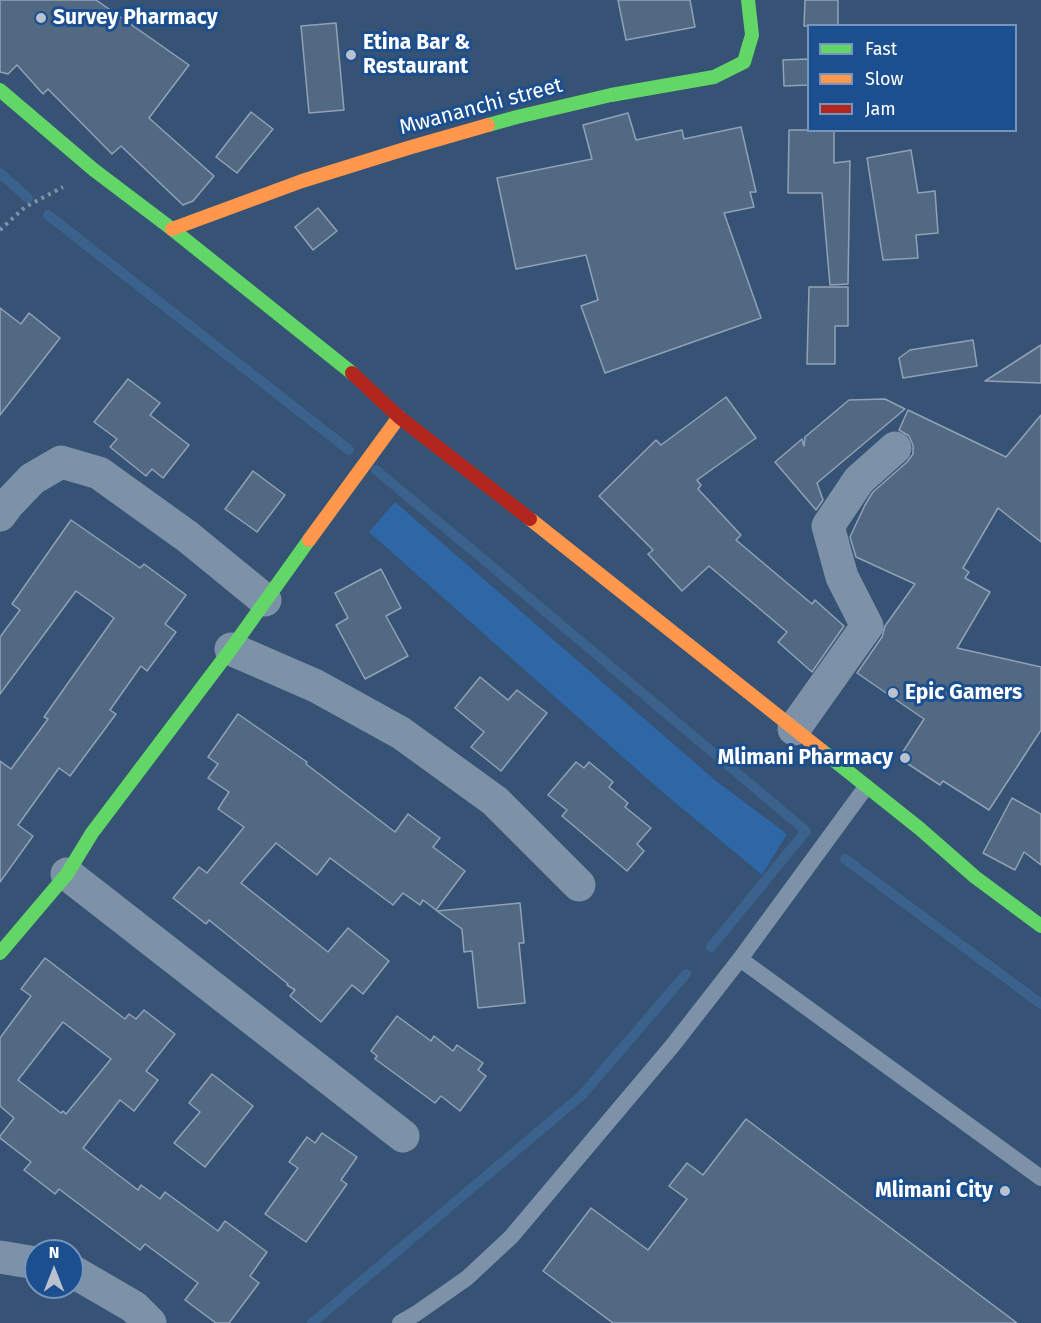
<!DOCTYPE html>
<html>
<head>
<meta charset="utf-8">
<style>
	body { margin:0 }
	#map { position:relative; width:1041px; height:1323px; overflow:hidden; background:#365274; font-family:"Fira Sans",sans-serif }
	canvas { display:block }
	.legend { position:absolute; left:807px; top:24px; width:210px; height:108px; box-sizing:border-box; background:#1b4f8f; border:2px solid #7695bc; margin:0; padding:8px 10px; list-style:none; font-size:18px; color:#fff }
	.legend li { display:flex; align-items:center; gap:12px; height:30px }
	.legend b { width:30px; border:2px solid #7695bc }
	.north { position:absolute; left:24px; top:1239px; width:60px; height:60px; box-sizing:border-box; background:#1b4f8f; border:2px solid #7695bc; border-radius:50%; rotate:0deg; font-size:16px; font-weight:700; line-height:24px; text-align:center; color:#fff }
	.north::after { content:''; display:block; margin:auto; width:21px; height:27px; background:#b9c2ce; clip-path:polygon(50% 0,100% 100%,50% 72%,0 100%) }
</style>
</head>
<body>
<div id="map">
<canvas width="1041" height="1323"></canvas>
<ul class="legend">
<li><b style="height:8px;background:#63d668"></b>Fast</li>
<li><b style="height:8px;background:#ff974d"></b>Slow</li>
<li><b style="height:8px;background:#b3261e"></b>Jam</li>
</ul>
<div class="north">N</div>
</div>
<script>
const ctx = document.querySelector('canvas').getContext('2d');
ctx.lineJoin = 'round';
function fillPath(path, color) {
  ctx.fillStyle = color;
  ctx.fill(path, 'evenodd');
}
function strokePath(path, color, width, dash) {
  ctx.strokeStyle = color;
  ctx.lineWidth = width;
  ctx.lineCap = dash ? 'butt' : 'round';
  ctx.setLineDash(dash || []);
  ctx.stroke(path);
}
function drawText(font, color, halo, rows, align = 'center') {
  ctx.font = font + ' "Fira Sans",sans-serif';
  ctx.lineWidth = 6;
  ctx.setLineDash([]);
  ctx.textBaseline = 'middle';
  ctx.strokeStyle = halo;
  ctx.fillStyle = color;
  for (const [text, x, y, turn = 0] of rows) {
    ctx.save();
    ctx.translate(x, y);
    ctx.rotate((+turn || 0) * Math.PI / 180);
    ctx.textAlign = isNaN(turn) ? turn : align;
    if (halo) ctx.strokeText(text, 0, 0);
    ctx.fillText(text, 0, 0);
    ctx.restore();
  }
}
const green = new Path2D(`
	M395,502l321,279 71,53 -25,41 -102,-85 -291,-258z`);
const stream = new Path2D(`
	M0,173l28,25
	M48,215l301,235
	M376,470l119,99 311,262 -95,116
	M845,859l196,145
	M312,1323l270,-228 104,-121`);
const building = new Path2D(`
	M0,0h96l93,65 -40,53 65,58 -21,25 -10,4 -62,-59 -9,8 -64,-65 -5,5 -26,-29 -9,9 -8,-2z
	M618,0h72l5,27 -69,13z
	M805,0h33v26h-34z
	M336,23l8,87 -35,3 -8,-87z
	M808,59v26l-24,1 -1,-26z
	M251,112l22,17 -36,44 -21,-16z
	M628,113l8,27 46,-10 2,9 57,-12 15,65h-6l4,15 -30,6 37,105 -156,55 -24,-67 17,-6 -12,-45 -70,14 -19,-91 95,-19 -9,-34z
	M789,130h45v33l16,-2 -2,123 -18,1 -8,-92h-34z
	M911,150l7,43 17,-2 3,42 -22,2 2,23 -35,2 -16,-102z
	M318,208l19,23 -24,19 -18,-23z
	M809,287h39v39h-13v38h-28z
	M0,308l21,16 8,-11 31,25 -60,77z
	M973,340l4,26 -74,12 -4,-20 11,-8z
	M1041,345v38l-56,-2z
	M128,379l32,24 -10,12 39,30 -26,33 -11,-9 -6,7 -36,-29 7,-8 -23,-17z
	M726,397l30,41 -59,42 4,5 -3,4 43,46 -5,5 76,64 3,-4 29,26 -32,46 -34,-30 9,-10 -78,-66 -27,25 -34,-37 5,-4 -54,-54 57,-56 5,5z
	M885,399l20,10 -88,74 6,17 -7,10 -41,-48 27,-23 2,7 1,-9 44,-37z
	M908,410l98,47 35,-42v127l-43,-34 -35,60 6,4 -4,6 25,14 -33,56 84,19v63l-52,80 -46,-29 -3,4 -41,-27 25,-39 -67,-46 25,-36 3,-11 30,-42 -59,-27 -6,-20 15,-32 8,-13 34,-30 6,-8v-9l-4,-9 -10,-6z
	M253,471l32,24 -28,37 -32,-23z
	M71,520l69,48 4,-4 42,31 -21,29 11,8 -29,39 -6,-5 -31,44 6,4 -46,62 -11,-8 -41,57 15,11 -33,46v-121l11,8 37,-50 -4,-2 70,-99 -38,-27 -76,103v-57l20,-27 -8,-6z
	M381,569l20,39 -15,8 22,40 -43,23 -29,-54 12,-7 -13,-25z
	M480,677l28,23 9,-10 30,23 -46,58 -30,-24 13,-15 -29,-24z
	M238,714l69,48 -1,2 89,68 13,-18 32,24 -7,9 32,24 -29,39 -13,-10 -3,5 -17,-12 -10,12 -63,-47 -13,17 -41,-32 -35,40 87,69 20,-24 41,33 -26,33 -11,-9 -31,37 -31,-26 5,-6 -8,-5 1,-1 -79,-64 -3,4 -33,-26 26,-31 8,6 37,-46 -26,-18 11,-17 -21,-14 10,-14 -10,-7z
	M576,762l8,6 5,-6 24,20 -4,5 19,16 -3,4 26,21 -14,16 7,7 -17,20 -65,-55 5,-6 -19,-15z
	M1012,798l29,16v51l-17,-13 -9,18 -32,-17z
	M520,903l4,40h-5l6,60 -47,5 -6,-57 -8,1 -2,-23 -25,-18z
	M45,958l80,61 4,-5 7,5 8,-9 31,24 -29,37 12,9 -24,31 -14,-11 -37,48 55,42 3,-5 19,14 5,-7 53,39 7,-10 42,31 -17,24 9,7 -30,40h-13l-31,-23 13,-17 -53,-39 -5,6 -81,-61 -4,5 -31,-24 7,-8 -31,-24v-2l14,-18 -14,-12v-68l31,-42 -10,-7zM63,1022l48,37 -45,55 -3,-3 -2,2 -43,-33z
	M397,1016l34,25 3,-5 19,15 4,-6 26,18 -5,7 8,6 -26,35 -19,-15 -6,7 -60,-44 2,-3 -6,-5z
	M212,1074l41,32 -48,61 -31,-24 26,-31 -11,-9z
	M746,1119l271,204h-404l-70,-52 48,-63 57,42 39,-51 -18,-13 18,-23 16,12z
	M322,1133l35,24 -16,23 6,4 -41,58 -41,-28 33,-46 -9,-6 18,-25 8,6z`);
const path = new Path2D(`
	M0,230l25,-23 38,-20`);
const lane = new Path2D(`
	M740,959l301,219
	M400,1323l17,-10 50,-35 44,-41 162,-192 67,-86 126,-172`);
const street = new Path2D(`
	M0,515l8,-11 24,-25 29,-17 38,11 89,64 77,63
	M231,649l85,37 85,47 94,68 84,84
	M794,729l73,-103 -25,-49 -14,-51 31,-46 36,-32
	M67,874l336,262
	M0,1257l36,6
	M72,1271l62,36 16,16`);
const fast = new Path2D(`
	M0,90l94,80 78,59 180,144
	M488,125l29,-8 94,-22 103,-18 30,-15 8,-27 -4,-35
	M821,750l98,78 56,49 66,49
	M0,953l67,-79 25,-41 139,-184 78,-109`);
const slow = new Path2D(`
	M172,229l130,-48 106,-33 80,-23
	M530,519l291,231
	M309,540l90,-123`);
const jam = new Path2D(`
	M352,373l47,44 131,102`);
const markers = [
	[41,18,6,"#b9c2ce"],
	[351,55,6,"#b9c2ce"],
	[893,693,6,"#b9c2ce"],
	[905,758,6,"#b9c2ce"],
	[1005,1191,6,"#b9c2ce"]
];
const poiNames = [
	["Survey Pharmacy",53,18],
	["Etina Bar &",363,43],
	["Restaurant",363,67],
	["Epic Gamers",905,693],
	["Mlimani Pharmacy",893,758,"right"],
	["Mlimani City",993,1191,"right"]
];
const streetNames = [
	["Mwananchi street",481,107,-15]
];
fillPath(green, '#2f66a5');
strokePath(stream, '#3b618d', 10);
fillPath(building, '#526984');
strokePath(building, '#92a2b6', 1.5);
strokePath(path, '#7d92a8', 4, [3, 4.5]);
strokePath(lane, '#7d92a8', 16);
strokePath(street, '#7d92a8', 33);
strokePath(fast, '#63d668', 14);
strokePath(slow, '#ff974d', 14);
strokePath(jam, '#b3261e', 14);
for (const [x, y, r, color] of markers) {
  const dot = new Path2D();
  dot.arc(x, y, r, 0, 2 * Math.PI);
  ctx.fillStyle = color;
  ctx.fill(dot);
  strokePath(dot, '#1b4f8f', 2);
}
drawText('bold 21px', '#fff', '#1b4f8f', poiNames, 'left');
drawText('21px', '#fff', '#1b4f8f', streetNames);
</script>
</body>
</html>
